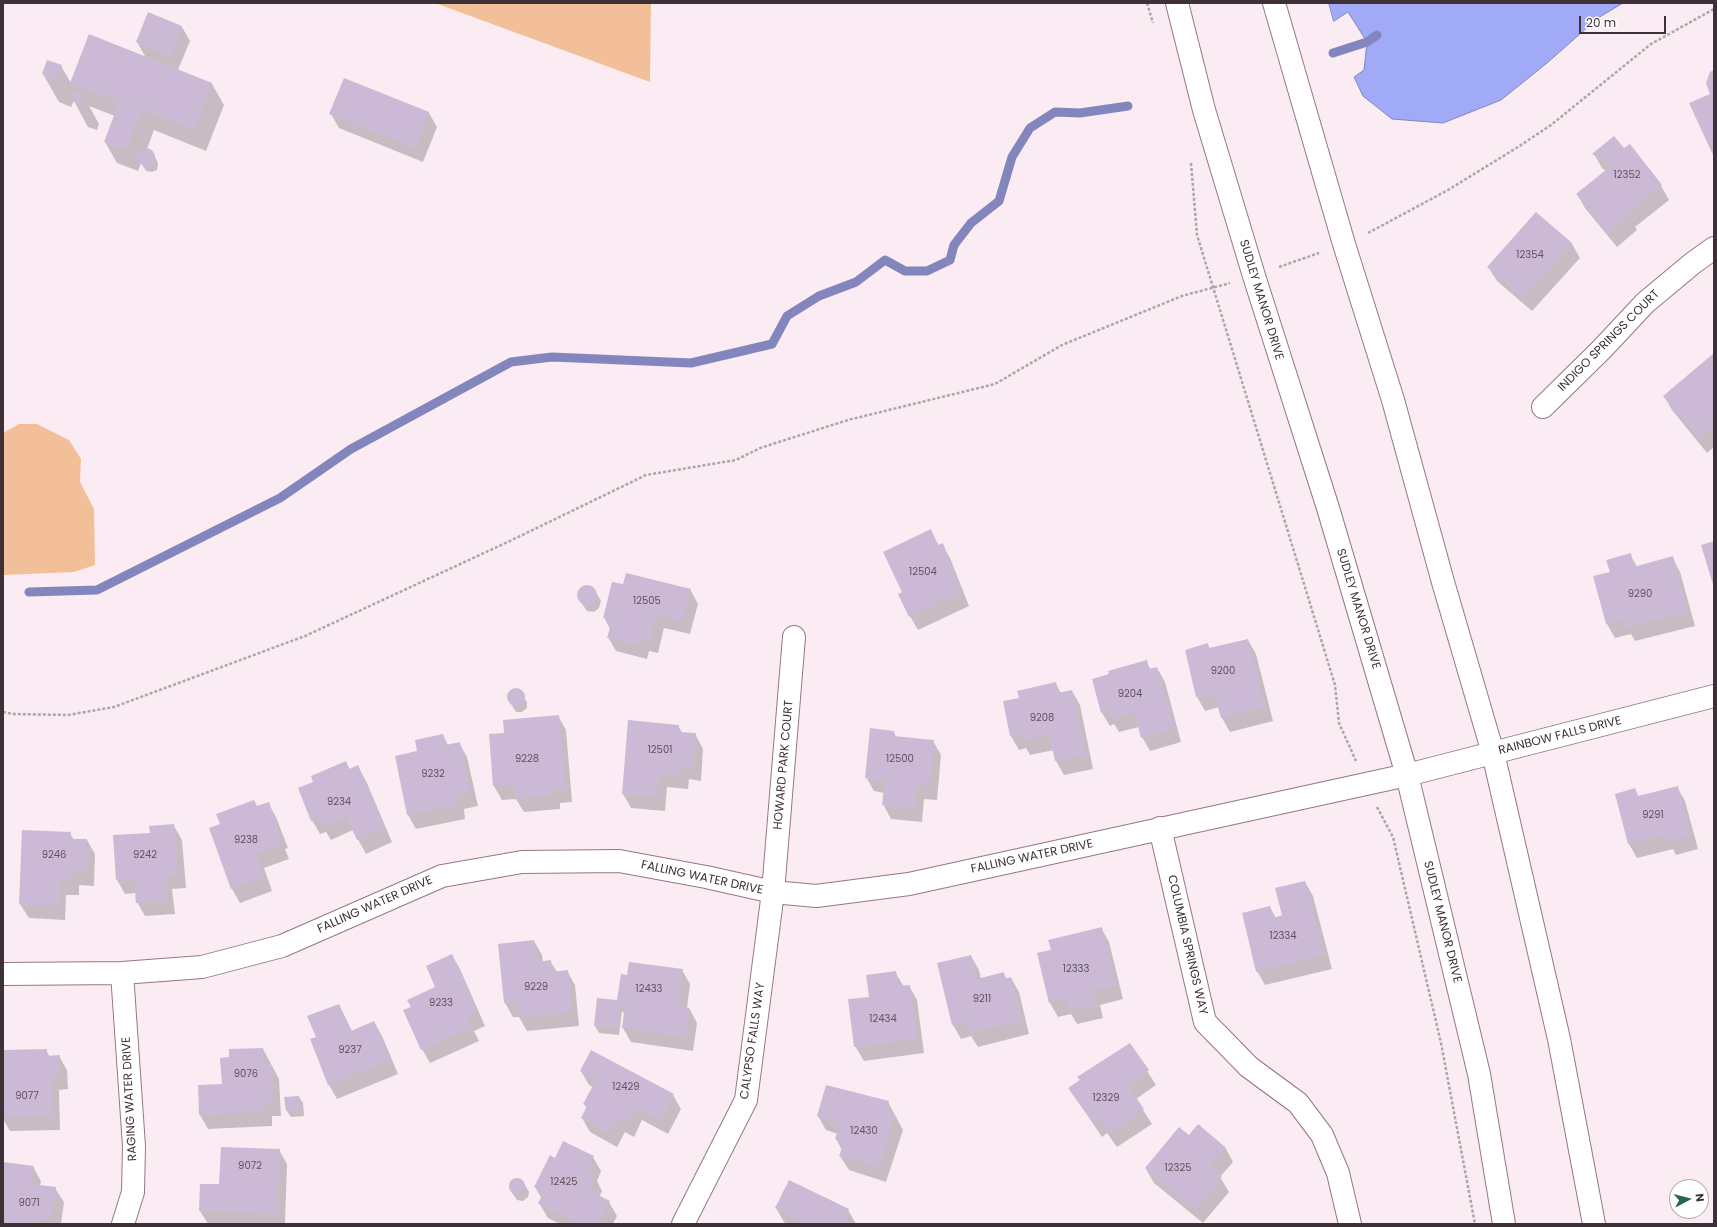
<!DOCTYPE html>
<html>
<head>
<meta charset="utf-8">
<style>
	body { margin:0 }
	#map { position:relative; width:1717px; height:1227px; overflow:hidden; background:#fbecf3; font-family:Poppins,sans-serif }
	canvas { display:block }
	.frame { position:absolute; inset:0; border:4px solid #3e3037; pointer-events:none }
	.north { position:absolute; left:1669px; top:1179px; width:40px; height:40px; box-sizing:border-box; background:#fff; border:1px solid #b2acaf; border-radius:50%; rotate:83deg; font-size:11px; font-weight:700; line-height:16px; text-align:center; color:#3e3037 }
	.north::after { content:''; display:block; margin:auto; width:14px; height:18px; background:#236656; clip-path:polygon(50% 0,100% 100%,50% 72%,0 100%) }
	.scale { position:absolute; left:1579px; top:16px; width:87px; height:18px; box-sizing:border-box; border:2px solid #3e3037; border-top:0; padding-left:5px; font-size:12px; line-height:14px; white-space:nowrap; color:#3e3037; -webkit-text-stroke:3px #fff; paint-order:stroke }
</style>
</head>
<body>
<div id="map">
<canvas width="1717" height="1227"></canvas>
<div class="frame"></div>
<div class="north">N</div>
<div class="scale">20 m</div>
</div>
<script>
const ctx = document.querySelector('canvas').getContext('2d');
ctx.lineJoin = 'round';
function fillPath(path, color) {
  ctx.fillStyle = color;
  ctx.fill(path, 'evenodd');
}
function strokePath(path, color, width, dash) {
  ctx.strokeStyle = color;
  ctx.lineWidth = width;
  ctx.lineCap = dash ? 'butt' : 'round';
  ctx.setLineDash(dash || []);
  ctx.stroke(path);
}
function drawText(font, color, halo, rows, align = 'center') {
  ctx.font = font + ' Poppins,sans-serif';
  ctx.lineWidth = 3;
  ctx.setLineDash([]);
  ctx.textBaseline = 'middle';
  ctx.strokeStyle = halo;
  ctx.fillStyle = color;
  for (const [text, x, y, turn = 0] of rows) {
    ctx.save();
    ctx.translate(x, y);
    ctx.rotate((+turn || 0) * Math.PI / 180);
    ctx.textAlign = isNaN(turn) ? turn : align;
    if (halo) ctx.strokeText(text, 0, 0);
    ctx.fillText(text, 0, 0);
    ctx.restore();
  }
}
const green = new Path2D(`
	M435,3h216l-1,79z
	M19,424h18l32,16 12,19 -1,23 14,27 1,56 -21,7 -71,3v-142z`);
const water = new Path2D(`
	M1329,3h294l-25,15 -51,45 -46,37 -58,23 -51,-4 -29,-23 -9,-19 10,-7 3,-28 -19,-30 -14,9z`);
const shadow = new Path2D(`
	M149,14l33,13 8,14 -12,29 34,14 12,21 -18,46 -52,-21 -7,19 4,1 7,13 -1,7 -5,2 -6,-1 -5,-8 -3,8 -21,-8 -12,-21 10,-26 -26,-10 10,18 -2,6 -9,-3 -14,-26 -3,6 -12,-5 -16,-28 18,-8 10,17 75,-25 -9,-16z
	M344,79l85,34 8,14 -14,35 -84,-34 -8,-14z
	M1624,150l37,36 8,14 -34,27 2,3 -20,17 -32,-39 -8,-14 29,-23 -4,-3 -8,-14z
	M1536,213l36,31 8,14 -48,53 -35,-30 -9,-14z
	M1714,355v92l-7,6 -35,-43 -8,-14z
	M930,530l9,16 3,-2 8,14 19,48 -51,24 -8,-14 -7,-23z
	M1630,554l7,13 35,-10 8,15 15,54 -60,15 -4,-7 -16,4 -8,-14 -13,-47 17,-4z
	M585,586l8,1 8,14 -2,7 -5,4 -7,-1 -9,-13 1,-7z
	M624,586l66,3 8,15 -8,30 -26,-6 -6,25 -9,-2 -2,8 -31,-8 -8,-14 2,-8 -6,-12z
	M1248,640l8,14 17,67 -43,11 -8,-14 -3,-11 -14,4 -8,-14 11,-52 2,4z
	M1146,661l5,9 6,-2 8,14 16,60 -31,9 -8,-14 -3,-10 -20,5 -5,-8 -4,2 -8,-13 -9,-33z
	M1056,684l5,9 11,-2 8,14 13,64 -29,6 -8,-14 -2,-11 -24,5 -4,-7 -7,2 -8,-14z
	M514,689l5,1 8,12v6l-5,4h-6l-8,-13v-6z
	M558,716l8,14 6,72 -12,1v6l-36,3 -8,-13 -14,1 -8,-14 -4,-51 15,-1z
	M629,721l49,5 5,8h12l8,15 -2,32 -12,-2 -1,10 -21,-2 -2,24 -34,-3 -8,-14z
	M894,732l2,5 37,4 8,14 -4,45 -13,-1 -2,23 -31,-3 -8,-15 1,-11 -10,-2 -8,-14z
	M443,735l5,10 11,-2 8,14 11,49 -14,3 1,10 -49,10 -8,-14 -12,-58 23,-5z
	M346,762l4,8 8,-3 8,14 26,61 -26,12 -13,-24 -22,10 -5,-8 -6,2 -8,-14z
	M1677,787l8,14 13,48 -22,6 -3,-6 -36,9 -8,-14 6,-55 4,8z
	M268,803l8,14 12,31 -3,1 4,10 -25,9 8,23 -32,12 -8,-14 -22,-60z
	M174,826l8,14 4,48 -14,1 3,25 -30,2 -8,-14 -1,-9 -11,1 -8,-14 34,-46z
	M23,831l47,2 4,7h13l8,14 -1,32 -15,-1v10h-13l-1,25 -36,-2 -9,-14z
	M1305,882l8,14 19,73 -67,16 -8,-14 13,-64 6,11 7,-2z
	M1101,928l8,14 14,57 -23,6 3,13 -26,6 -6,-10 -13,3 -8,-14 -12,-50 14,-3z
	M534,941l8,14 1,7 7,-1 7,11 10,-1 8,14 4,41 -52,5 -8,-14h-6l-8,-14 -6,-59z
	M452,955l8,14 25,57 -11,5 5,10 -49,22 -8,-14 -10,-42 25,-19z
	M971,956l8,14 2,9 22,-6 4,6 4,-1 8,14 10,42 -51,13 -7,-11 -10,3 -8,-14z
	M682,970l8,14 -3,24h2l8,15 -4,28 -62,-9 -8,-14 2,-13 -3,-4 -3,24 -20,-2 -4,-7 3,-27 20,5 10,-28z
	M895,972l9,15 5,-1 8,14 7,53 -60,8 -9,-15 15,-48z
	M339,1005l13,26 22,-9 8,14 16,38 -61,25 -8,-14 -18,-45 6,-3z
	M1130,1044l26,41 -20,14 16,25 -35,23 -10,-14 -5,4 -33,-49z
	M263,1049l16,30 2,37h-9v10l-64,3 -8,-14 23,-30 7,-27z
	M46,1050l4,7 9,-1 8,14 1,19 -9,1 1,40 -50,1 -7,-12v-68z
	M581,1071l92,24 8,14 -13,25 -26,-14 -8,17 -9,-5 -8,15 -27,-15 -8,-14 5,-10 -3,-4 9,-17 -4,-2z
	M299,1097l4,6 1,13 -13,1 -4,-6z
	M888,1102l15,28 -17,52 -37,-12 -9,-14 2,-6 -6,-11 2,-5 -12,-4 -8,-14z
	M1189,1137l36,10 8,15 -13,15 9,15 -26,31 -49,-40 -8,-14z
	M279,1150l8,14 -2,60h-77l-8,-13z
	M593,1157l8,14 -4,10 5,10 -3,6 10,5 8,14 -4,8h-53l-12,-6 -9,-15 3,-4 -7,-12 20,-28z
	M3,1163l30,4 8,14 -1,5 15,2 9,14 -3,22h-58z
	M515,1179l7,1 7,12 -1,5 -5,4 -6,-1 -8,-12 1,-6z
	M776,1208l72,2 8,14h-69l-3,-2z`);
const stream = new Path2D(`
	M1333,53l34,-11 10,-7
	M29,592l68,-2 183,-92 71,-49 160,-87 41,-5 139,6 81,-19 15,-28 32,-20 37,-14 29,-22 20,11h22l23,-11 4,-15 17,-22 28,-22 13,-44 18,-29 25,-16 25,1 48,-7`);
const building = new Path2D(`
	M148,12l34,14 -12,30 -34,-14z
	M89,34l123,49 -18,47 -52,-21 -16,41 -22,-8 15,-40 -49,-19z
	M47,60l15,5 -6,15 -14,-6z
	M1714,70v87l-25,-54 21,-9 -4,-11 4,-11z
	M344,78l85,34 -14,36 -86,-34z
	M74,92l10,3 -3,8 -10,-4z
	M1614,136l10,12 6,-4 32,41 -34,27 2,4 -22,17 -32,-39 36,-29 -20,-11z
	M137 157a9 9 0 1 1 18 0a9 9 0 1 1-18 0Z
	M1536,212l36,31 -49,55 -36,-31z
	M1714,353v73l-15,13 -36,-43z
	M931,529l7,16 5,-2 18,49 -52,25 -11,-23 4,-2 -19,-40z
	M1714,541v47l-13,-43z
	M1631,553l3,14 39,-11 14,55 -61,17 -2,-9 -18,5 -13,-48 17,-4 -4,-12z
	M626,573l65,16 -8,32 -26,-7 -7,26 -8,-2 -2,7 -33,-7 5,-18 -9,-2 9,-36 11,2z
	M577 595a10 10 0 1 1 20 0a10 10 0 1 1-20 0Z
	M1248,639l17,68 -44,11 -7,-25 -18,4 -11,-47 23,-7 1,5z
	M1147,660l2,9 8,-2 17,61 -33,10 -7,-26 -24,7 -2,-10 -7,4 -9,-34 17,-5 -1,-3z
	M1056,682l2,11 14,-3 14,65 -31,6 -6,-26 -28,6 -2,-7 -9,2 -7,-35 16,-3 -2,-7z
	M507 697a9 9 0 1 1 18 0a9 9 0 1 1-18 0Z
	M559,715l6,73 -13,1 1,6 -38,3 -1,-13 -21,1 -4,-52 15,-1 -1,-13z
	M628,720l51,5 -1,7 18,1 -3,34 -12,-1v9l-22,-2 -2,24 -35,-3z
	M870,728l24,3v5l40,4 -5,47 -12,-2 -3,23 -32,-3 3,-25 -20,-2z
	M443,734l3,11 14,-3 10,50 -14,3 2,10 -51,10 -12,-59 22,-5 -2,-11z
	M346,761l3,8 9,-4 27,63 -28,12 -11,-24 -24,10 -4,-9 -7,4 -13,-33 15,-6 -2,-6z
	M1678,786l13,49 -24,6 -2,-6 -37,9 -13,-50 20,-6 3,8z
	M254,800l3,6 12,-4 11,32 -2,1 3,10 -25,9 8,23 -33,12 -22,-61 11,-4 -4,-10z
	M174,824l4,50 -13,1 2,25 -31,3 -2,-24 -18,1 -3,-45 37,-2 -1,-7z
	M22,830l49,2 -1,7h17l-1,33h-14l-1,9h-12l-1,25 -39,-2z
	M1305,881l19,74 -68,17 -14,-59 28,-7 4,12 8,-3 -7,-27z
	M1102,927l14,58 -24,6 4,13 -28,6 -2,-11 -17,4 -12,-50 14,-3 -3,-10z
	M534,940l3,22 14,-2 1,12 16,-2 4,42 -54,5 -1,-15 -13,1 -6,-59z
	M452,954l25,58 -10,5 5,10 -51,23 -18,-40 8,-3 -4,-7 28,-13 -9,-21z
	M971,955l6,24 27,-7 1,7 6,-2 11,43 -54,13 -2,-12 -14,4 -15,-62z
	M629,962l54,7 -5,37 11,2 -4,29 -63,-9 3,-23 -6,-1 -3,25 -22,-3 3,-28 20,2 4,-26 6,1z
	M896,971l2,15 12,-1 7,54 -63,8 -6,-48 21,-2 -3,-22z
	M339,1004l12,27 23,-10 16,39 -62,25 -18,-46 6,-2 -9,-21z
	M1130,1043l19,27 -21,16 16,23 -35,25 -10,-15 -6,4 -25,-35 12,-8 -3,-3z
	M263,1048l1,16h7l2,38 -9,1v9l-65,3 -1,-30 24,-1 -2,-26 9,-1v-8z
	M47,1049v7l13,-1v20l-9,1 2,40 -50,1v-67z
	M591,1050l83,44 -14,26 -26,-13 -8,16 -9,-4 -8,14 -28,-15 6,-12 -4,-2 13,-24 -16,-9z
	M826,1085l63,16 -4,11 10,3 -16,53 -40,-12 5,-14 -9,-3 5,-16 -23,-7z
	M299,1096l2,13 -15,2 -2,-14z
	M1198,1124l27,23 -16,20 13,10 -27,33 -50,-42 34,-41 10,8z
	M563,1141l31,15 -7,15 8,5 -7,14 22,11 -12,23h-19l-41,-21 6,-10 -10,-6 16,-32 5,3z
	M221,1147l59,2 -3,65 -78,-3 1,-27h19z
	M3,1162l31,4 -3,18 25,3 -4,33 -15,-2 -1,6h-33z
	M509 1186a8 8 0 1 1 16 0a8 8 0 1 1-16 0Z
	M789,1180l60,29 -6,10 10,5h-55l2,-3 -25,-13z`);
const path = new Path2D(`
	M1147,3l6,20
	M1191,163l6,72 138,450 4,38 17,38
	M1368,233l80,-43 70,-43 33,-22 100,-81 63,-35
	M1279,267l40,-14
	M3,712l11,2 54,1 46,-8 191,-71 207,-96 134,-65 90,-15 24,-12 88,-28 147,-36 67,-39 120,-49 48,-13
	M1377,807l16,30 48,206 34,181`);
const street = new Path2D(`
	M1543,407l59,-58 43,-46 48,-40 21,-15
	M1160,828l45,194 44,45 49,36 24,32 16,38 12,51
	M122,973l12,173 -1,46 -10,32
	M3,974l119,-1 80,-6 80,-21 160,-70 80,-14 97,-1 87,16 67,15 43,4 93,-12 498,-109 307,-79
	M683,1224l63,-124 27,-208 21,-255`);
const secondary = new Path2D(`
	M1177,3l27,107 50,166 74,232 79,267 72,299 25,150
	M1274,3l70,241 49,156 50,182 50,171 66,286 35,185`);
const numberNames = [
	["12352",1627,175],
	["12354",1530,255],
	["12504",923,572],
	["9290",1640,594],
	["12505",647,601],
	["9200",1223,671],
	["9204",1130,694],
	["9208",1042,718],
	["12501",660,750],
	["9228",527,759],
	["12500",900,759],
	["9232",433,774],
	["9234",339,802],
	["9291",1653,815],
	["9238",246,840],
	["9246",54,855],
	["9242",145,855],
	["12334",1283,936],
	["12333",1076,969],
	["9229",536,987],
	["12433",649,989],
	["9211",982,999],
	["9233",441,1003],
	["12434",883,1019],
	["9237",350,1050],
	["9076",246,1074],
	["12429",626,1087],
	["9077",27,1096],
	["12329",1106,1098],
	["12430",864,1131],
	["9072",250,1166],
	["12325",1178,1168],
	["12425",564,1182],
	["9071",29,1203]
];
const streetNames = [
	["SUDLEY MANOR DRIVE",1261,300,73],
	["INDIGO SPRINGS COURT",1609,341,-45],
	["SUDLEY MANOR DRIVE",1358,609,73],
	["RAINBOW FALLS DRIVE",1560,736,-14],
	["HOWARD PARK COURT",784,765,-85],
	["FALLING WATER DRIVE",1032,857,-12],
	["FALLING WATER DRIVE",702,878,12],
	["FALLING WATER DRIVE",375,905,-24],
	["SUDLEY MANOR DRIVE",1442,922,76],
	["COLUMBIA SPRINGS WAY",1187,945,77],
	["CALYPSO FALLS WAY",753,1041,-82],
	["RAGING WATER DRIVE",130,1099,-93]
];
fillPath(green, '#f3bf98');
fillPath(water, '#a1aaf6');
strokePath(water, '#8385bd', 1);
fillPath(shadow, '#0003');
strokePath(stream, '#8385bd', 9);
fillPath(building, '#ccb9d6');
strokePath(street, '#967686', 24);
strokePath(secondary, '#967686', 24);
strokePath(path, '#b1a3aa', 2.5, [3, 2]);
strokePath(street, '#fff', 22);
strokePath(secondary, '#fff', 22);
drawText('10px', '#62525f', null, numberNames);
drawText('12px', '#3e3037', '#fff', streetNames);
</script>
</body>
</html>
